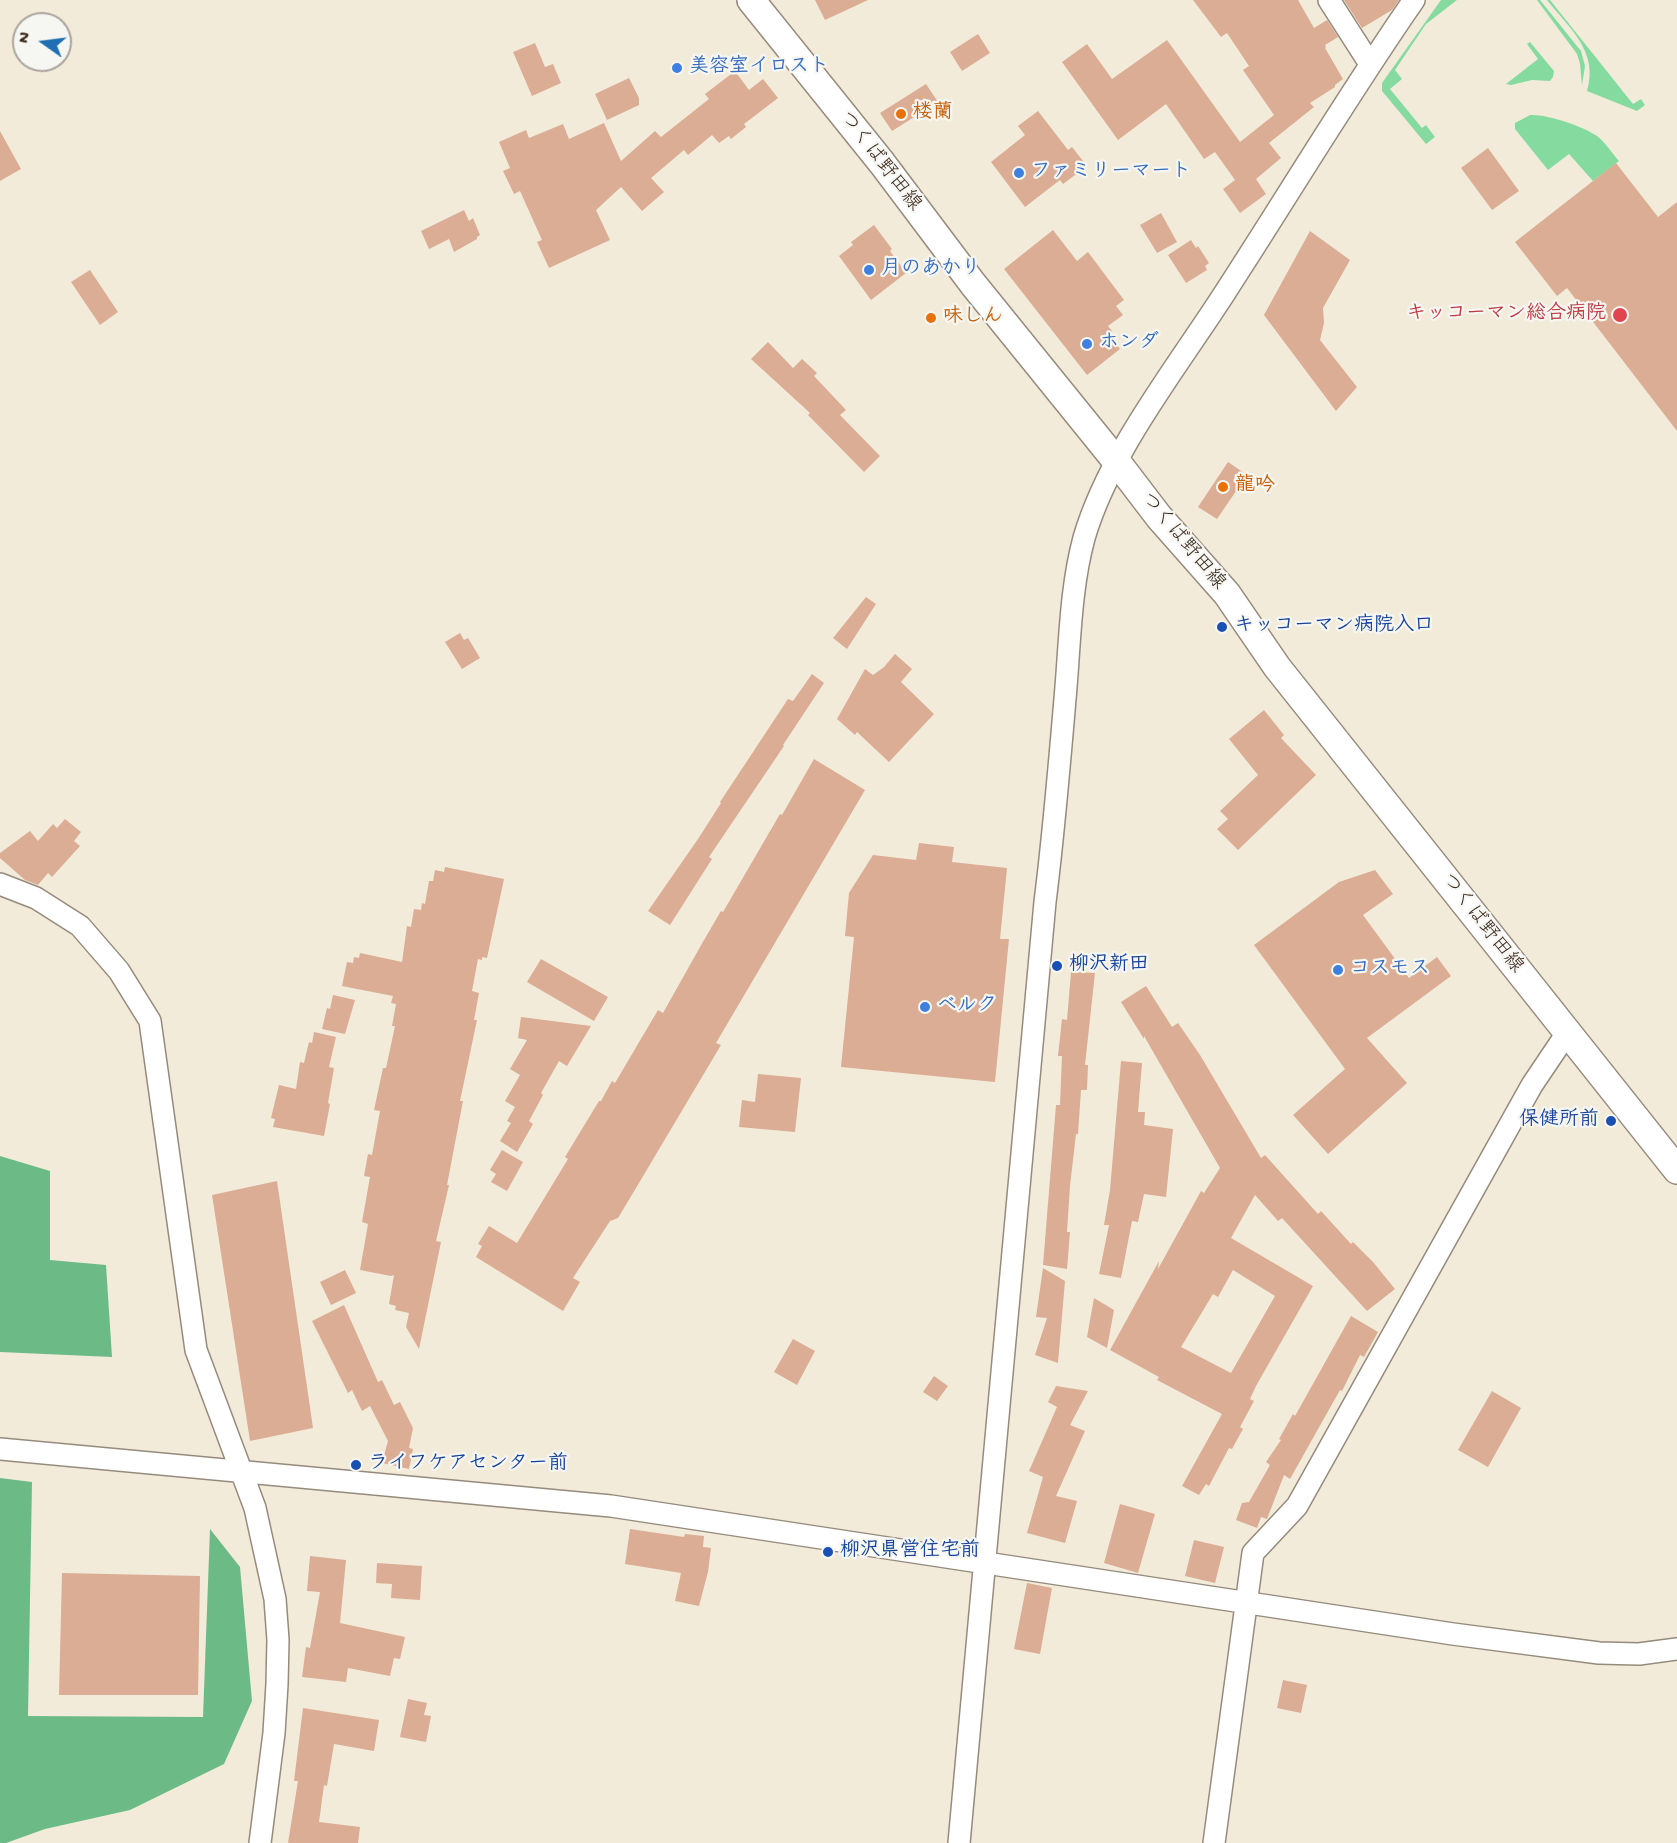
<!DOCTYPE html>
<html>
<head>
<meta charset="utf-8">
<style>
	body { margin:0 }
	#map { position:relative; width:1677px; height:1843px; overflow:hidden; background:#f2ebda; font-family:"Gochi Hand",sans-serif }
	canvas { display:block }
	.north { position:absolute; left:12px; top:12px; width:60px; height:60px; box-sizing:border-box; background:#f6f6f2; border:2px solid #aba49d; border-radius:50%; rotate:284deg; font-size:16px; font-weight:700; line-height:24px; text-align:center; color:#3b2a1e }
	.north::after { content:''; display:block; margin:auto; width:21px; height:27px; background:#1f6fb2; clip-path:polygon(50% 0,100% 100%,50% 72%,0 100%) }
</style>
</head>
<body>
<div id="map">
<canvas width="1677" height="1843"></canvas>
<div class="north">N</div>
</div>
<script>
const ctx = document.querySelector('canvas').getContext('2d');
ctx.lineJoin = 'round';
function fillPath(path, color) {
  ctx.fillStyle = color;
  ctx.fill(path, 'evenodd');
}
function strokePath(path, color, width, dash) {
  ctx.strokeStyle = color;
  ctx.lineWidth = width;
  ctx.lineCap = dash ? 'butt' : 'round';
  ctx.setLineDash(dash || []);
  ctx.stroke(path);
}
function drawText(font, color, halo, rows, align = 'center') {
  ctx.font = font + ' "Gochi Hand","Klee One",sans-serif';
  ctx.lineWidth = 4.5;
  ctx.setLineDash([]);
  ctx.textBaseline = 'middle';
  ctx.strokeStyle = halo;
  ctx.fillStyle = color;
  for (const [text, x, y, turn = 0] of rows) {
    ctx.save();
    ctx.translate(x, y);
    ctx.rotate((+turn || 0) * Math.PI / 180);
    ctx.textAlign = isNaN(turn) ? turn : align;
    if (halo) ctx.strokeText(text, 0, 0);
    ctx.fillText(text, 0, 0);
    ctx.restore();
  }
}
const green = new Path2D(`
	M1441,0h16l-31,24 -31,46 7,9 -12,10 32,39 4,-3 9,12 -9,7 -44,-53v-8z
	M1537,0h3l41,51 4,15 -3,19 -2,-21 -3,-10z
	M1547,0h3l83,104 8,-5 4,6 -8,6 -50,-20c12,-40 -18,-63 -40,-91z
	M1530,42l24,29 -1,6 -3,4 -18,-1 -21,5 -5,-1 32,-25 -11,-15z
	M1530,115c17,-1 53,11 67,21 8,6 15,17 22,25l-26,20 -24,-27 -21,16 -33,-41v-6z`);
const forest = new Path2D(`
	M0,1156l50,15v89l56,5 6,92 -112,-5z
	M0,1478l32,4 -4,234 175,1 7,-188 30,38 12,134 -28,63 -94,46 -85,19 -39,14h-6z`);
const building = new Path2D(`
	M815,0h53l-43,20z
	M1193,0h105l16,28 13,-8 11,17 -13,8 1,2 -1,1 18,31 -8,6v2l-25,16 4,4 -45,36 12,15 -25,21 10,15 -26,19 -17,-24 12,-9 -20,-28 -11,7 -38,-55 -48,36 -56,-78 25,-18 25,35 55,-39 73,102 34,-27 -31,-45 6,-4 -22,-33 -6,4z
	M1344,0h55l-7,10 -30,18z
	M978,34l12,19 -28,18 -12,-19z
	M535,43l10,24 8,-3 8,19 -29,13 -19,-44z
	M735,71l14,19 14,-11 15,19 -34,26 2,3 -15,12 -2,-3 -10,7 -7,-8 -24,20 -4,-5 -33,28 13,14 -22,19 -21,-24 -25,23 14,30 -61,28 -12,-26 5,-2 -22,-49 -6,3 -11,-23 7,-3 -11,-26 27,-12 3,8 34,-14 6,15 35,-16 17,38 34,-30 6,6 48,-38 -4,-5z
	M629,78l10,20v7l-32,15 -12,-26z
	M926,84l12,18 -46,29 -12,-18z
	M1038,111l30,39 4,-3 15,19 -24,18 -3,-4 -35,27 -34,-45 34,-27 -7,-9z
	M0,131l21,38 -21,12z
	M1488,148l31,43 -27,19 -31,-42z
	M1616,163l42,54 19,-15v229l-110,-143 -10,8 -42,-54z
	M464,210l5,11 4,-3 7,17 -3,2v2l-23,13 -5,-13 -20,10 -8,-18z
	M1161,213l16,29 -20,11 -17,-28z
	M874,225l18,24 -2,2 16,22 -35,27 -32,-44 14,-11 -2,-3z
	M1053,230l24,31 11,-9 36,48 -8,6 7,9 -15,11 4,5 -3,3 11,15 -33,26 -83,-106z
	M1310,231l40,29 -27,48 1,15 -4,17 37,47 -21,24 -72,-96z
	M1191,240l5,8 2,-2 11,17 -4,3 2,4 -21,13 -18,-28z
	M90,270l28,42 -18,13 -29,-43z
	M768,342l25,26 9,-9 15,14 -3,3 32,34 -6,5 40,41 -16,16 -56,-57 2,-2 -59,-54z
	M1228,462l19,13 -30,44 -19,-12z
	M866,597l10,7 -29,45 -14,-11z
	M460,633l4,7 4,-2 12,20 -18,11 -17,-27z
	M895,654l17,15 -11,13 33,32 -45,48 -32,-30 -2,3 -18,-16 28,-50 8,6 11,-8z
	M812,674l12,9 -41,62 1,1 -75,111 3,2 -42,66 -22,-14 50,-72 23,-36 -1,-1 68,-103 5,2z
	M1264,710l20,25 -3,3 35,37 -78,75 -21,-21 11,-10 -8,-8 38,-36 -29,-36z
	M814,759l51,31 -149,253 5,2 -85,143 -18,30 -8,3 -37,57 7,4 -17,29 -87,-54 6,-11 -4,-2 11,-18 28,17 51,-84 -3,-2 34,-56h2l11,-20 3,2 43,-73 5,3 41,-73 17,-29 2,1 57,-98 2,1z
	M65,819l16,13 -7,9 6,5 -28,31 -4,-4 -10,12 -13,-5 -25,-22v-5l30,-22 8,10 15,-17 4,4z
	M919,843l35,4 -2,15 55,6 -7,71h9l-14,143 -154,-15 13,-130 -9,-1 4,-43 24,-38 43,5z
	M445,867l59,12 -17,79 -5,-1v3l-4,-1 -6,32 7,2 -5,27h3l-17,81h3l-16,84h2l-13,56 5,1 -22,107 -13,-22 3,-14 -14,-3 1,-4 -7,-2 5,-29 -3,1 -31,-6 8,-46 -6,-2 8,-45 -6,-1 4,-22 4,1 8,-44 -6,-1 9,-42h3l9,-42h-3l4,-22 -5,-1 2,-7 -51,-10 5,-24 6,1 1,-6 5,1 1,-5 42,9 5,-36 4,1 3,-18 7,1 1,-7 3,1 4,-23h4l2,-11 9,2z
	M1375,870l18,24 -30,21 46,63 28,-21 14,19 -84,62 40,45 -79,71 -35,-39 52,-46 -91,-124 85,-63z
	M541,959l67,38 -14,24 -67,-39z
	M1071,972l24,1 -10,92h3l-1,25h-6l-3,44h-2l-6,52 -3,46h3l-3,37 -24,-4 13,-160h4l2,-49h-4l4,-37 5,1z
	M1146,986l26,41 6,-4 22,32 61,103 4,-3 53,59 3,-3 30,33 2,-2 20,20 22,27 -28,22 -85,-93 -4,3 -23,-26 -24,43 82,48 -57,100 -6,13 4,2 -14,26 3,2 -11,20 -3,-1 -20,38 -3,-2 -7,11 -17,-9 40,-72 -65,-34 2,-3 -49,-27 49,-89 -1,8 43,-78 3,2 16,-25 -76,-132v3l-23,-37zM1233,1270l42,26 -44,77 -50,-26 32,-53 5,3z
	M333,995l22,5 -10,34 -23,-5 5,-21 3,1z
	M521,1017l70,9 -24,40 -8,-5 -18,32 2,2 -14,26 4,3 -16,28 -17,-11 11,-18 -4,-2 8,-14 -10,-6 15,-26 -10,-6 17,-29 -9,-2z
	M314,1032l22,5 -7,30 5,1 -6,35 2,1 -6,32 -51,-9 2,-8 -4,-1 8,-33 17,4 4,-27 4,1 5,-21 3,1z
	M1121,1061l21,2 -4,49h7l-1,13 29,4 -7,68 -22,-3 -6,28 -6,-1 -11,57 -22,-4 10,-49h-5l6,-35z
	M758,1074l43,4 -6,54 -56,-5 3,-27 13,2z
	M502,1150l21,12 -16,29 -16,-9 5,-8 -6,-4z
	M277,1181l36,247 -63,13 -38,-246z
	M1043,1268l22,13 -7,82 -23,-8 12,-37 -11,-1z
	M345,1270l11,23 -25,12 -11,-23z
	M1094,1298l20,12 -7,38 -20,-11z
	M344,1305l34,77 4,-2 12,25 6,-3 13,26 -4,20 4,1 -4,20 -27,-6 6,-22 -18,-35 -8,5 -10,-21 -4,3 -36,-72z
	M1351,1316l27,16 -14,25 -4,-2 -18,36 -2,-1 -50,89 -6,-4 -17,44 -6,-2 -4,11 -21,-8 6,-17 7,-1 21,-37 -4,-3 15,-22 -2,-1 14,-25 2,2z
	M793,1339l22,12 -18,34 -23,-13z
	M934,1376l14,10 -11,15 -14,-9z
	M1056,1386l32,5 -18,34 15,6 -29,65 21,5 -12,42 -38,-10 16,-56 -14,-6 28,-64 -9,-5z
	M1492,1391l29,17 -33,59 -30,-17z
	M1120,1504l35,10 -17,59 -34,-10z
	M630,1529l54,8 1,-3 19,2 -1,11 8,1 -3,24 -9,34 -24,-5 6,-28 -56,-9z
	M1194,1540l30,7 -9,36 -30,-7z
	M310,1556l36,4 -6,63 65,14 -5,22 -6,-1 -4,18 -42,-8 -2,14 -44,-5 4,-30 4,1 10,-56 -13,-1z
	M377,1563l45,3 -2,34 -29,-2 1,-14 -16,-1z
	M62,1573l138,3 -2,119h-139z
	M1027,1583l25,5 -12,66 -26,-5z
	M1283,1680l24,5 -6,28 -24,-5z
	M408,1699l19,4 -3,12 7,1 -5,26 -26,-5z
	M303,1708l76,12 -5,31 -40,-7 -7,42 -3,-1 -5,37 41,5 -2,16h-70l10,-62h-4z`);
const minor = new Path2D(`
	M1329,0l41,64
	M0,884l36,14 44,28 39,45 31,50 46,329 59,158 20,91 3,41 -1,44 -3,49 -14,110
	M0,1449l611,57 842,128 146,19 40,1 38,-5
	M959,1843l86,-941c9,-71 15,-143 21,-215 4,-49 5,-101 18,-149 25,-86 94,-172 142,-247 63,-97 122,-196 188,-291
	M1214,1843l39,-290 44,-47 235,-421 35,-52`);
const major = new Path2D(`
	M751,0l131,163 91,121 144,178 42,55 68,77 50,73 400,503`);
const markers = [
	[677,68,6,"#3f7fe0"],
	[901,114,6,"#e8710a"],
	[1019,173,6,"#3f7fe0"],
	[869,270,6,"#3f7fe0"],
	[1620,315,8,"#e0444e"],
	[931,318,6,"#e8710a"],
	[1087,344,6,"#3f7fe0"],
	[1223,487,6,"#e8710a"],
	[1222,627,6,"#1a4fb4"],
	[1057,966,6,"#1a4fb4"],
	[1338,970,6,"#3f7fe0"],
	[925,1007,6,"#3f7fe0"],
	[1611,1121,6,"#1a4fb4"],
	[356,1465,6,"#1a4fb4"],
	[828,1552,6,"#1a4fb4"]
];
const shopNames = [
	["美容室イロスト",689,68],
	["ファミリーマート",1031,173],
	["月のあかり",881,270],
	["ホンダ",1099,344],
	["コスモス",1350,970],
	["ベルク",937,1007]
];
const foodNames = [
	["楼蘭",913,114],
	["味しん",943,318],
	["龍吟",1235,487]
];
const streetNames = [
	["つくば野田線",879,162,52],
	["つくば野田線",1182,542,50],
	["つくば野田線",1481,924,52]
];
const healthNames = [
	["キッコーマン総合病院",1606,315]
];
const transitNames = [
	["キッコーマン病院入口",1234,627],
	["柳沢新田",1069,966],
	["保健所前",1599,1121,"right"],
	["ライフケアセンター前",368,1465],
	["柳沢県営住宅前",840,1552]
];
fillPath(green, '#85db9f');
fillPath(forest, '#6cbb86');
fillPath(building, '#dbad94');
strokePath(minor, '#968a7c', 24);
strokePath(major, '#968a7c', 30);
strokePath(minor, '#fff', 21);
strokePath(major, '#fff', 27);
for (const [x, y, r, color] of markers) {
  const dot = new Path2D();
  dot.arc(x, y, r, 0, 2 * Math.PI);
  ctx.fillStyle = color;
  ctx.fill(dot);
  strokePath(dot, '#f6f6f2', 2);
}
drawText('bold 20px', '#366cbe', '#f6f6f2', shopNames, 'left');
drawText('bold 20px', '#c56008', '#f6f6f2', foodNames, 'left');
drawText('20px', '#3b2a1e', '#f6f6f2', streetNames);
drawText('bold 20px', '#be3a42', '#f6f6f2', healthNames, 'right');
drawText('bold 20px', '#164399', '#f6f6f2', transitNames, 'left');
</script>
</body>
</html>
